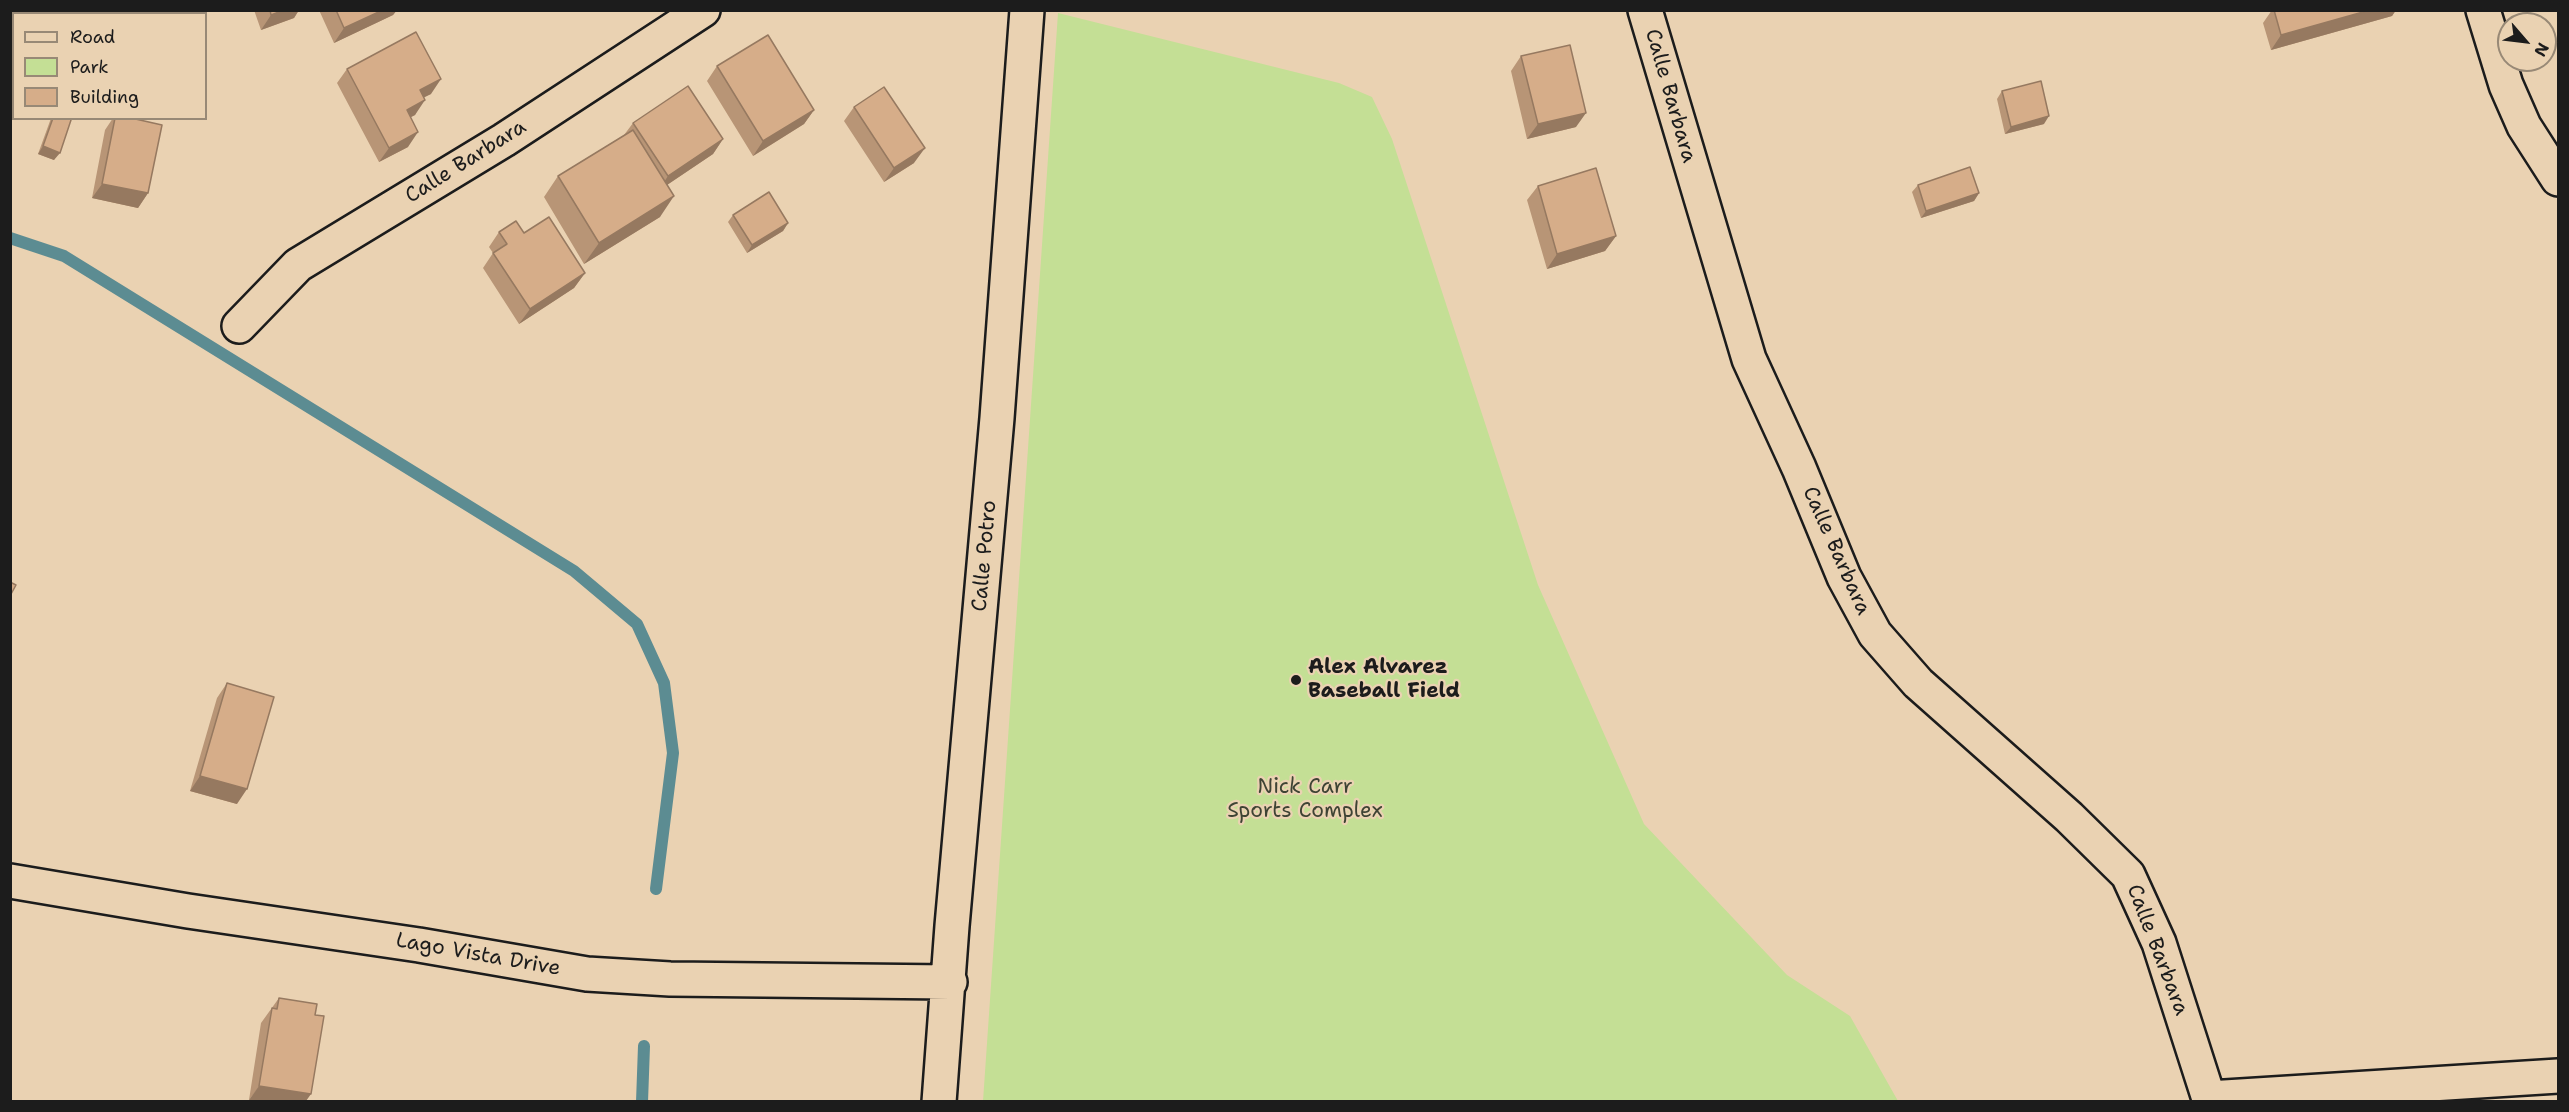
<!DOCTYPE html>
<html>
<head>
<meta charset="utf-8">
<style>
	body { margin:0 }
	#map { position:relative; width:2569px; height:1112px; overflow:hidden; background:#ead2b2; font-family:"Shantell Sans",sans-serif }
	canvas { display:block }
	.frame { position:absolute; inset:0; border:12px solid #1c1c1c; pointer-events:none }
	.legend { position:absolute; left:12px; top:12px; width:195px; height:108px; box-sizing:border-box; background:#ead2b2; border:2px solid #988976; margin:0; padding:8px 10px; list-style:none; font-size:18px; color:#1c1c1c }
	.legend li { display:flex; align-items:center; gap:12px; height:30px }
	.legend b { width:30px; border:2px solid #988976 }
	.north { position:absolute; left:2497px; top:12px; width:60px; height:60px; box-sizing:border-box; background:#ead2b2; border:2px solid #988976; border-radius:50%; rotate:118deg; font-size:16px; font-weight:700; line-height:24px; text-align:center; color:#1c1c1c }
	.north::after { content:''; display:block; margin:auto; width:21px; height:27px; background:#1c1c1c; clip-path:polygon(50% 0,100% 100%,50% 72%,0 100%) }
</style>
</head>
<body>
<div id="map">
<canvas width="2569" height="1112"></canvas>
<div class="frame"></div>
<ul class="legend">
<li><b style="height:8px;background:#ead2b2"></b>Road</li>
<li><b style="height:16px;background:#c4df95"></b>Park</li>
<li><b style="height:16px;background:#d6ad89"></b>Building</li>
</ul>
<div class="north">N</div>
</div>
<script>
const ctx = document.querySelector('canvas').getContext('2d');
ctx.lineJoin = 'round';
function fillPath(path, color) {
  ctx.fillStyle = color;
  ctx.fill(path, 'evenodd');
}
function strokePath(path, color, width, dash) {
  ctx.strokeStyle = color;
  ctx.lineWidth = width;
  ctx.lineCap = dash ? 'butt' : 'round';
  ctx.setLineDash(dash || []);
  ctx.stroke(path);
}
function drawText(font, color, halo, rows, align = 'center') {
  ctx.font = font + ' "Shantell Sans",sans-serif';
  ctx.lineWidth = 4.5;
  ctx.setLineDash([]);
  ctx.textBaseline = 'middle';
  ctx.strokeStyle = halo;
  ctx.fillStyle = color;
  for (const [text, x, y, turn = 0] of rows) {
    ctx.save();
    ctx.translate(x, y);
    ctx.rotate((+turn || 0) * Math.PI / 180);
    ctx.textAlign = isNaN(turn) ? turn : align;
    if (halo) ctx.strokeText(text, 0, 0);
    ctx.fillText(text, 0, 0);
    ctx.restore();
  }
}
const green = new Path2D(`
	M1058,13l281,70 33,14 20,42 146,446 106,239 143,151 63,41 48,85h-915z`);
const stream = new Path2D(`
	M10,238l54,18 510,315 63,53 27,59 9,70 -17,136
	M642,1102l2,-56`);
const minor = new Path2D(`
	M1645,10l104,349 50,109 45,109 31,57 43,49 151,134 59,58 31,68 51,159
	M2483,10l23,75 18,41 34,53
	M239,326l59,-61 206,-125 199,-130
	M10,881l178,30 231,34 168,29 83,5 280,3
	M2209,1098l349,-22
	M939,1102l13,-176 45,-508 30,-408`);
const wall = new Path2D(`
	M134,10h56v4h-57z
	M254,10h45l-5,8 -33,12z
	M319,10h78l-4,5 -59,28z
	M2272,10h124l-4,6 -121,34 -8,-27z
	M1521,56l55,71 -49,12 -16,-68z
	M717,66l97,44 -10,14 -51,32 -46,-75z
	M347,69l84,25 -8,3 -8,18 -4,2 -3,30 -29,15 -42,-79z
	M2002,91l42,33 -39,10 -8,-35z
	M854,107l60,56 -30,19 -40,-61z
	M51,118h17l-14,42 -16,-6 12,-33z
	M113,118h18l17,75 -10,15 -46,-10 13,-68z
	M633,123l90,16 -10,15 -46,31 -7,32 -76,47 -40,-67 14,-21 66,-41z
	M1918,185l61,8 -5,8 -53,17 -9,-26z
	M1538,186l78,50 -11,15 -58,18 -20,-69z
	M733,215l55,8 -5,8 -36,22 -19,-31z
	M499,232l25,1 61,40 -11,15 -55,36 -36,-56 10,-15 -4,-6z
	M227,683l10,121 -47,-13 27,-93z
	M279,998l36,17 -66,85 12,-77z`);
const shadedWall = new Path2D(`
	M284,10h15l-5,8 -33,12 10,-15z
	M383,10h14l-4,5 -59,28 10,-15z
	M2370,10h26l-4,6 -121,34 10,-15z
	M441,79l-10,15 -22,11 11,-15z
	M425,100l-10,15 -18,9 10,-14z
	M814,110l-10,14 -51,32 10,-15z
	M1586,113l-10,14 -49,12 11,-15z
	M2049,116l-5,8 -39,10 6,-7z
	M418,132l-10,15 -29,15 10,-14z
	M723,139l-10,15 -55,37 10,-15z
	M43,146l17,7 -6,7 -16,-6z
	M925,148l-11,15 -30,19 10,-14z
	M102,184l46,9 -10,15 -46,-10z
	M1979,193l-5,8 -53,17 5,-7z
	M674,196l-14,21 -76,47 15,-21z
	M788,223l-5,8 -36,22 5,-8z
	M1616,236l-11,15 -58,18 10,-15z
	M585,273l-11,15 -55,36 11,-15z
	M200,776l47,13 -10,15 -47,-13z
	M259,1086l52,8 -5,7h-50l-7,-1z`);
const building = new Path2D(`
	M141,10h49v4h-49z
	M270,10h14l-13,5z
	M336,10h47l-39,18z
	M2274,10h96l-89,25z
	M416,32l25,47 -21,11 5,10 -18,10 11,22 -29,16 -42,-79z
	M768,35l46,75 -51,31 -46,-75z
	M1570,45l16,68 -48,11 -17,-68z
	M2041,81l8,35 -38,11 -9,-36z
	M688,86l35,53 -55,37 -35,-53z
	M884,87l41,61 -31,20 -40,-61z
	M53,118h15l3,2 -11,33 -17,-7z
	M115,118h16l31,7 -14,68 -46,-9z
	M633,130l41,66 -75,47 -41,-67z
	M1970,167l9,26 -53,18 -8,-26z
	M1596,168l20,68 -59,18 -19,-68z
	M769,192l19,31 -36,22 -19,-30z
	M549,217l36,56 -55,36 -37,-56 14,-9 -8,-12 17,-11 8,12z
	M10,582l6,3 -6,11z
	M227,683l47,14 -27,92 -47,-13z
	M279,998l38,6 -2,11 9,1 -13,78 -52,-8 13,-78 5,1z`);
const markers = [
	[1296,680,6,"#1c1c1c"]
];
const streetNames = [
	["Calle Barbara",1670,96,74],
	["Calle Barbara",466,162,-32],
	["Calle Barbara",1836,551,66],
	["Calle Potro",985,556,-85],
	["Calle Barbara",2157,950,69],
	["Lago Vista Drive",478,955,10]
];
const poiNames = [
	["Alex Alvarez",1308,668],
	["Baseball Field",1308,692]
];
const parkNames = [
	["Nick Carr",1305,788],
	["Sports Complex",1305,812]
];
fillPath(green, '#c4df95');
strokePath(stream, '#5c8c92', 12);
strokePath(minor, '#1c1c1c', 38);
strokePath(minor, '#ead2b2', 33);
fillPath(wall, '#b89576');
fillPath(shadedWall, '#967960');
fillPath(building, '#d6ad89');
strokePath(building, '#967960', 1.5);
for (const [x, y, r, color] of markers) {
  const dot = new Path2D();
  dot.arc(x, y, r, 0, 2 * Math.PI);
  ctx.fillStyle = color;
  ctx.fill(dot);
  strokePath(dot, '#ead2b2', 2);
}
drawText('21px', '#1c1c1c', '#ead2b2', streetNames);
drawText('bold 21px', '#1c1c1c', '#ead2b2', poiNames, 'left');
drawText('21px', '#3e4334', '#ead2b2', parkNames);
</script>
</body>
</html>
